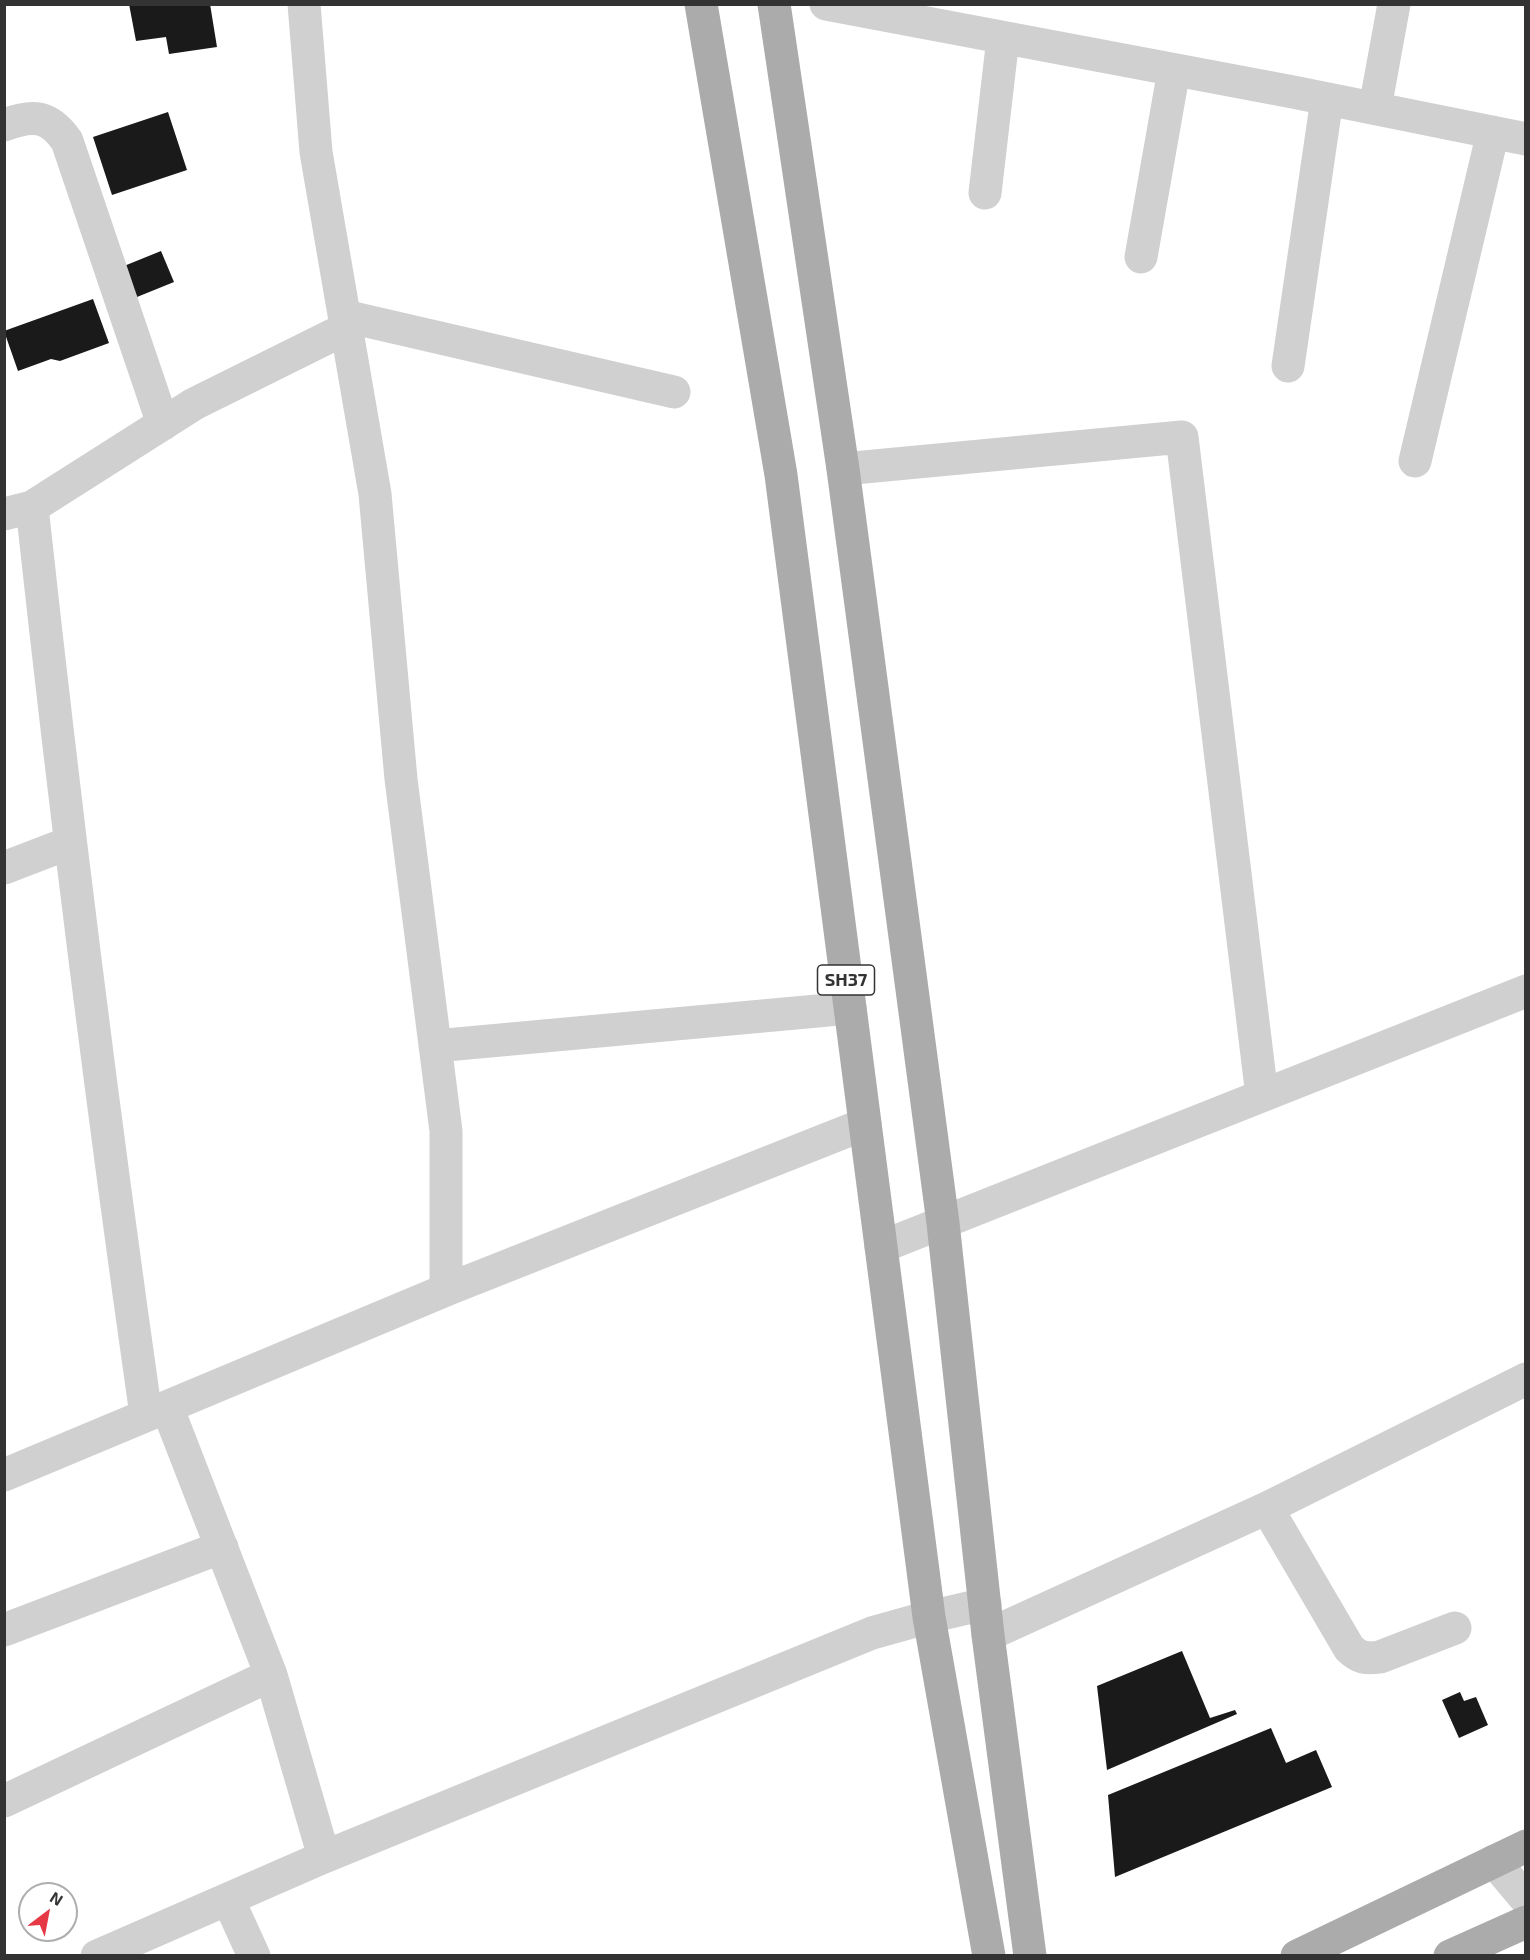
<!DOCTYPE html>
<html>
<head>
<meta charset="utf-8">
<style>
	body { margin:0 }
	#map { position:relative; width:1530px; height:1960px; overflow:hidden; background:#fff; font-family:"Exo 2",sans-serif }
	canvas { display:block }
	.frame { position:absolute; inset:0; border:6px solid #333; pointer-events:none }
	.north { position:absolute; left:18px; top:1882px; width:60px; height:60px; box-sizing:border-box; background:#fff; border:2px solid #adadad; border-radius:50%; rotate:32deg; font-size:16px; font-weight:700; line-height:24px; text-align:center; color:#333 }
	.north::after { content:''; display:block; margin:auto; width:21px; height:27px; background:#e63946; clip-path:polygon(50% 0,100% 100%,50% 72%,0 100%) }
</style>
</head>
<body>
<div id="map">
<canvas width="1530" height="1960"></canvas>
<div class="frame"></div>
<div class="north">N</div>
</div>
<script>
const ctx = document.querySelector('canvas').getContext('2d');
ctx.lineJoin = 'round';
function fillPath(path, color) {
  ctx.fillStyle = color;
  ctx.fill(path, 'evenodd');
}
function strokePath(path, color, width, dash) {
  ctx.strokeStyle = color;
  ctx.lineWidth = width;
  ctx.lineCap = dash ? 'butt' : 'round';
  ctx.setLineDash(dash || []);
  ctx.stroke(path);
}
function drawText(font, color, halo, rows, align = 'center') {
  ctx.font = font + ' "Exo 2",sans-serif';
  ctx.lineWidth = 6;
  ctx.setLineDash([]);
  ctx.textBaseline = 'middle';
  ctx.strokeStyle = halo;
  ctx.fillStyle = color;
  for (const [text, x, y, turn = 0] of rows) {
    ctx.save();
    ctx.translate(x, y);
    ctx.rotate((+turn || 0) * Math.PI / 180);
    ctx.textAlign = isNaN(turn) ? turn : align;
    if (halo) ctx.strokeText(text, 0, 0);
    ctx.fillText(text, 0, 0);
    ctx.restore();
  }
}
const building = new Path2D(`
	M129,4h81l7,43 -48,7 -3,-17 -30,4z
	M168,112l19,58 -75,25 -19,-58z
	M161,251l13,31 -37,15 -13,-31z
	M93,299l16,44 -49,18 -9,-2 -33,12 -14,-40z
	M1182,1651l28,67 25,-8 2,4 -130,56 -10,-84z
	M1460,1692l4,9 12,-4 12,28 -29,13 -17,-38z
	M1271,1728l15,35 30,-13 16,37 -217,90 -7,-82z`);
const minor = new Path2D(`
	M304,4l12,148 59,342 26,285 45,352v159l419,-166
	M826,4l467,88 233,47
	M1375,108l19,-104
	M4,125c29,-11 45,-10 63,16l96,283
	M985,193l18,-155
	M1141,257l33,-187
	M345,316l329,76
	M1288,366l39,-267
	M1415,461l78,-329
	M843,469l339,-32 80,659
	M4,514l28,-7
	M4,868l65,-25
	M435,1046l415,-38
	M881,1247l645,-256
	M146,1415c-43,-302 -81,-605 -114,-908l162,-103 153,-76
	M4,1475l442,-185
	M1267,1508l82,140c10,10 17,11 31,9l75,-29
	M4,1630l218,-83
	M988,1635l279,-127 259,-129
	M271,1675l53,182
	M4,1801l267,-126 -104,-268
	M1494,1861l32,38
	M228,1899l26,57
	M97,1956l227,-99 548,-224 57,-16 56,-13`);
const major = new Path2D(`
	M701,4l80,471 148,1142 60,339
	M774,4l69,465 100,754 45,412 42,321
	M1297,1956l229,-110
	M1450,1956l76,-34`);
const shields = [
	[846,980,57]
];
const shieldNames = [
	["SH37",846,980]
];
fillPath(building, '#1a1a1a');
strokePath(minor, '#d0d0d0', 33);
strokePath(major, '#ababab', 33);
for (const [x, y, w] of shields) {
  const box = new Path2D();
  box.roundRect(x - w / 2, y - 15, w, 30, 4.5);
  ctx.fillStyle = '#fff';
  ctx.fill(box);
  strokePath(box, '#333', 1.5);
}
drawText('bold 18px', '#333', null, shieldNames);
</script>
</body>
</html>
